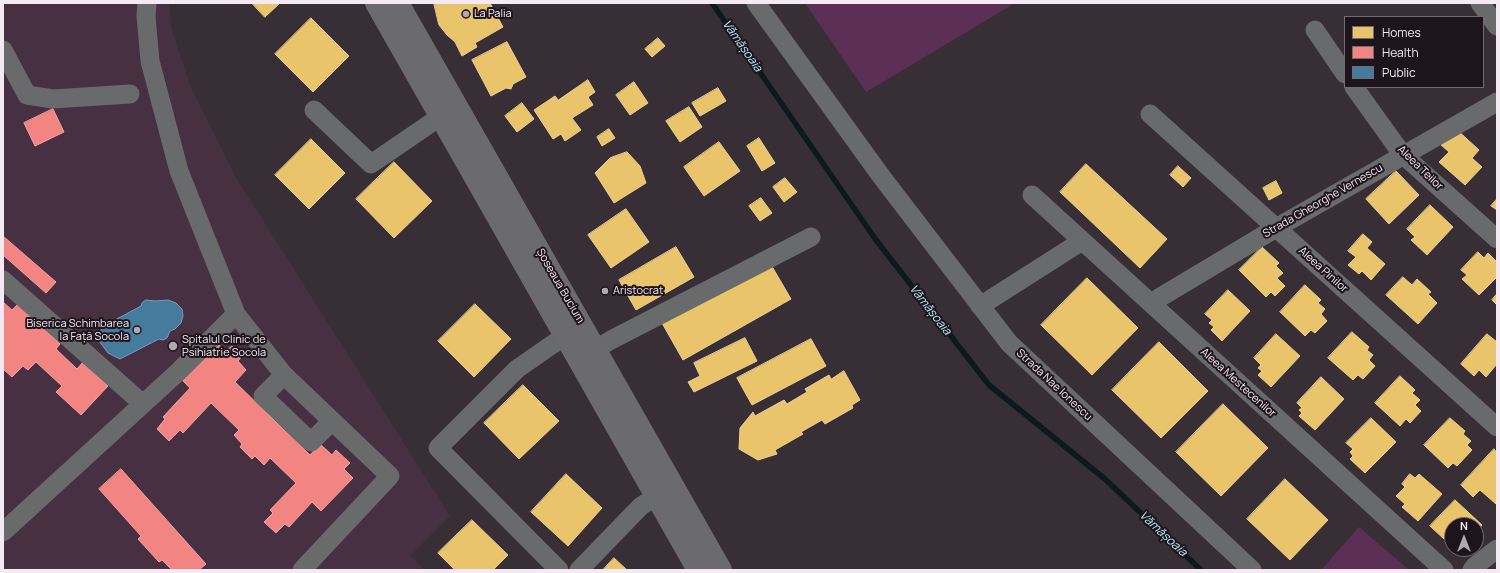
<!DOCTYPE html>
<html>
<head>
<meta charset="utf-8">
<style>
	body { margin:0 }
	#map { position:relative; width:1500px; height:573px; overflow:hidden; background:#382e36; font-family:Manrope,sans-serif }
	canvas { display:block }
	.frame { position:absolute; inset:0; border:4px solid #f5e9f3; pointer-events:none }
	.legend { position:absolute; left:1344px; top:16px; width:140px; height:72px; box-sizing:border-box; background:#1e151c; border:1px solid #746a72; margin:0; padding:5px 7px; list-style:none; font-size:12px; color:#f5e9f3 }
	.legend li { display:flex; align-items:center; gap:8px; height:20px }
	.legend b { width:20px; border:1px solid #746a72 }
	.north { position:absolute; left:1444px; top:517px; width:40px; height:40px; box-sizing:border-box; background:#1e151c; border:1px solid #746a72; border-radius:50%; rotate:0deg; font-size:11px; font-weight:700; line-height:16px; text-align:center; color:#f5e9f3 }
	.north::after { content:''; display:block; margin:auto; width:14px; height:18px; background:#b3a8b1; clip-path:polygon(50% 0,100% 100%,50% 72%,0 100%) }
</style>
</head>
<body>
<div id="map">
<canvas width="1500" height="573"></canvas>
<div class="frame"></div>
<ul class="legend">
<li><b style="height:11px;background:#e9c46a"></b>Homes</li>
<li><b style="height:11px;background:#f28482"></b>Health</li>
<li><b style="height:11px;background:#457b9d"></b>Public</li>
</ul>
<div class="north">N</div>
</div>
<script>
const ctx = document.querySelector('canvas').getContext('2d');
ctx.lineJoin = 'round';
function fillPath(path, color) {
  ctx.fillStyle = color;
  ctx.fill(path, 'evenodd');
}
function strokePath(path, color, width, dash) {
  ctx.strokeStyle = color;
  ctx.lineWidth = width;
  ctx.lineCap = dash ? 'butt' : 'round';
  ctx.setLineDash(dash || []);
  ctx.stroke(path);
}
function drawText(font, color, halo, rows, align = 'center') {
  ctx.font = font + ' Manrope,sans-serif';
  ctx.lineWidth = 4;
  ctx.setLineDash([]);
  ctx.textBaseline = 'middle';
  ctx.strokeStyle = halo;
  ctx.fillStyle = color;
  for (const [text, x, y, turn = 0] of rows) {
    ctx.save();
    ctx.translate(x, y);
    ctx.rotate((+turn || 0) * Math.PI / 180);
    ctx.textAlign = isNaN(turn) ? turn : align;
    if (halo) ctx.strokeText(text, 0, 0);
    ctx.fillText(text, 0, 0);
    ctx.restore();
  }
}
const built = new Path2D(`
	M3,3h166l2,24 19,58 45,91 215,340 -39,39 13,15h-421z`);
const green = new Path2D(`
	M805,3h210l-149,89z
	M1359,527l50,43h-88z`);
const homes = new Path2D(`
	M252,3h28l-15,14z
	M434,3h56l13,24 -28,16 2,4 -15,9 -7,-14 -8,-7 -8,-10z
	M311,18l38,38 -36,36 -38,-38z
	M658,38l7,8 -13,11 -7,-8z
	M507,42l19,35 -13,7 -2,5 -5,-1 -15,8 -19,-36z
	M588,80l7,12 -7,5 5,8 -21,13 9,12 -16,11 -4,-7 -8,5 -19,-29 21,-14 3,4z
	M634,82l14,21 -18,12 -14,-20z
	M718,88l8,13 -26,15 -8,-13z
	M522,103l12,16 -17,13 -12,-16z
	M689,107l13,20 -22,15 -14,-21z
	M1455,128l24,22 -7,8 10,9 -17,18 -26,-23 10,-10 -9,-8z
	M609,129l6,9 -13,8 -5,-9z
	M759,138l16,25 -13,8 -15,-25z
	M311,139l34,34 -36,36 -34,-34z
	M719,142l21,29 -36,25 -20,-29z
	M627,152l13,14 6,17 -32,20 -19,-30 15,-15z
	M394,162l38,39 -38,37 -38,-39z
	M1086,164l81,75 -27,29 -80,-76z
	M1178,166l13,12 -8,9 -13,-12z
	M1396,171l23,24 -30,29 -23,-25z
	M785,178l12,14 -13,10 -11,-15z
	M1276,181l6,12 -13,7 -6,-12z
	M761,198l11,15 -12,8 -11,-15z
	M1497,199v11l-6,-4z
	M1430,205l23,22 -26,28 -16,-15 4,-3 -8,-8z
	M626,209l23,33 -38,26 -23,-33z
	M1363,234l9,8 -5,6 18,16 -14,16 -9,-9 -3,3 -11,-9 8,-8 -8,-6z
	M676,247l18,30 -58,33 -17,-30z
	M1262,247l17,16 -3,3 7,7 -6,5 8,8 -10,10 -4,-4 -5,5 -27,-27z
	M1478,252l6,6 4,-5 9,9v15l-18,18 -17,-16 5,-4 -6,-5z
	M770,263l21,36 -108,61 -21,-37z
	M1403,277l9,8 5,-6 14,13 -3,2 9,9 -19,21 -32,-29z
	M1087,278l51,50 -46,47 -51,-50z
	M1305,285l16,15 -3,3 7,6 -4,5 6,7 -12,12 -4,-3 -6,6 -25,-24z
	M1228,290l22,21 -28,30 -11,-11 3,-3 -5,-4 3,-3 -7,-6z
	M1497,294v11l-5,-5z
	M475,304l36,35 -37,38 -36,-36z
	M1352,332l17,15 -2,3 6,5 -4,5 6,6 -12,13 -5,-4 -5,5 -25,-22z
	M1276,334l24,22 -29,31 -13,-12 4,-4 -4,-3 3,-3 -7,-7z
	M1487,334l10,8v22l-11,13 -7,-7 -5,6 -13,-12z
	M745,338l12,23 -63,31 -6,-10 12,-6 -6,-13z
	M811,339l15,27 -74,39 -15,-27z
	M1159,342l49,49 -47,47 -49,-48z
	M844,371l16,29 -8,5 1,3 -28,16 -3,-4 -21,12 2,2 -28,16 2,4 -19,6 -19,-11 1,-21 13,-16 2,4 29,-16 3,4 20,-12 -2,-3 24,-14 2,4z
	M1400,376l15,14 -3,3 8,7 -5,5 6,6 -11,12 -4,-4 -6,7 -25,-23z
	M1321,377l23,22 -29,31 -16,-14 3,-3 -3,-3 3,-2 -5,-5z
	M523,385l36,36 -40,38 -35,-36z
	M1223,404l45,44 -47,48 -45,-44z
	M1371,418l25,24 -31,31 -15,-14 3,-3 -3,-4 3,-3 -7,-6z
	M1450,418l15,13 -2,3 8,7 -4,4 5,5 -15,16 -4,-3 -5,5 -24,-23z
	M1494,449l3,4v50l-1,1 -16,-14 -7,7 -12,-12z
	M566,474l36,34 -34,38 -37,-34z
	M1410,474l5,4 4,-4 23,20 -24,27 -16,-14 3,-3 -9,-8 9,-9 -3,-3z
	M1285,479l43,41 -38,40 -43,-41z
	M1455,500l27,25 -6,7v-7h-24v13l-4,-4 -4,5 -14,-13z
	M472,520l36,35 -15,15h-38l-17,-17z
	M614,558l13,12h-24z`);
const health = new Path2D(`
	M53,109l11,23 -29,14 -11,-23z
	M3,236l53,46 -10,11 -43,-38z
	M3,302l9,8 6,-6 42,40 -4,5 21,20 6,-7 25,24 -27,29 -25,-23 6,-6 -26,-24 -8,8 -5,-4 -11,11 -9,-8z
	M217,343l9,8 6,-5 10,10 -4,5 8,9 -11,12 75,73 10,-11 12,11 4,-5 14,13 -6,6 9,9 -32,33 -9,-9 -23,25 -4,-3 -9,9 -12,-11 9,-9 -3,-3 26,-27 -26,-25 -6,7 -9,-9 -3,3 -12,-12 2,-3 -8,-9 5,-5 -28,-27 -28,30 -3,-3 -11,11 -12,-12 8,-10 -2,-2 27,-29 -8,-8z
	M121,469l85,95 -7,6h-27l-10,-10 -3,2 -21,-23 3,-3 -42,-47z`);
const public = new Path2D(`
	M146,300l9,1 13,-1 8,3 6,6 1,7 -2,7 -6,6 -5,2 -3,7 -4,2 -4,-1 -39,20 -12,-6 -9,-12 3,-14 39,-21 1,-3z`);
const stream = new Path2D(`
	M712,3l164,237 113,145 116,94 96,91`);
const minor = new Path2D(`
	M756,3l125,173 128,167 243,227
	M1480,3l17,23
	M1315,30l30,44
	M3,50l24,45 26,4 77,-5
	M1354,87l43,60 14,15 86,77
	M314,110l57,54 60,-41 22,-12
	M1150,114l347,313
	M1032,195l412,375
	M3,280l140,124
	M1153,305l6,-7 117,-70 221,-126
	M980,306l102,-65
	M236,314l48,61 106,101 -88,94
	M583,357l28,-17 200,-103
	M284,375l-21,21 48,46 21,-21
	M3,532l175,-160 58,-58 -57,-143 -29,-110 -4,-45 1,-13
	M559,570l-121,-122 79,-79 36,-25 25,-15
	M579,570l62,-64 28,-17
	M1472,570l3,-4 22,-17`);
const major = new Path2D(`
	M376,3l322,567
	M398,3l323,567`);
const markers = [
	[466,14,4,"#b3a8b1"],
	[605,291,4,"#b3a8b1"],
	[137,330,4,"#b3a8b1"],
	[173,346,5,"#b3a8b1"]
];
const poiNames = [
	["La Palia",474,14],
	["Aristocrat",613,291],
	["Biserica Schimbarea",129,324,"right"],
	["la Față Socola",129,337,"right"],
	["Spitalul Clinic de",182,340],
	["Psihiatrie Socola",182,353]
];
const streetNames = [
	["Aleea Teilor",1420,168,44],
	["Strada Gheorghe Vernescu",1323,201,-30],
	["Aleea Pinilor",1323,270,42],
	["Șoseaua Bucium",560,286,60],
	["Aleea Mestecenilor",1238,383,42],
	["Strada Nae Ionescu",1054,385,43]
];
const waterNames = [
	["Vămășoaia",742,46,55],
	["Vămășoaia",930,310,52],
	["Vămășoaia",1163,534,43]
];
fillPath(built, '#463042');
fillPath(green, '#5c3056');
fillPath(homes, '#e9c46a');
strokePath(homes, '#edcf93', 1);
fillPath(health, '#f28482');
strokePath(health, '#f3a2a4', 1);
fillPath(public, '#457b9d');
strokePath(public, '#7a9cb7', 1);
strokePath(stream, '#0b1a1d', 5.5);
strokePath(minor, '#686a6c', 19);
strokePath(major, '#6b6a6e', 22);
for (const [x, y, r, color] of markers) {
  const dot = new Path2D();
  dot.arc(x, y, r, 0, 2 * Math.PI);
  ctx.fillStyle = color;
  ctx.fill(dot);
  strokePath(dot, '#1e151c', 1.5);
}
drawText('11px', '#f5e9f3', '#1e151c', poiNames, 'left');
drawText('11px', '#f5e9f3', '#1e151c', streetNames);
drawText('italic 12px', '#b4edf7', '#1e151c', waterNames);
</script>
</body>
</html>
